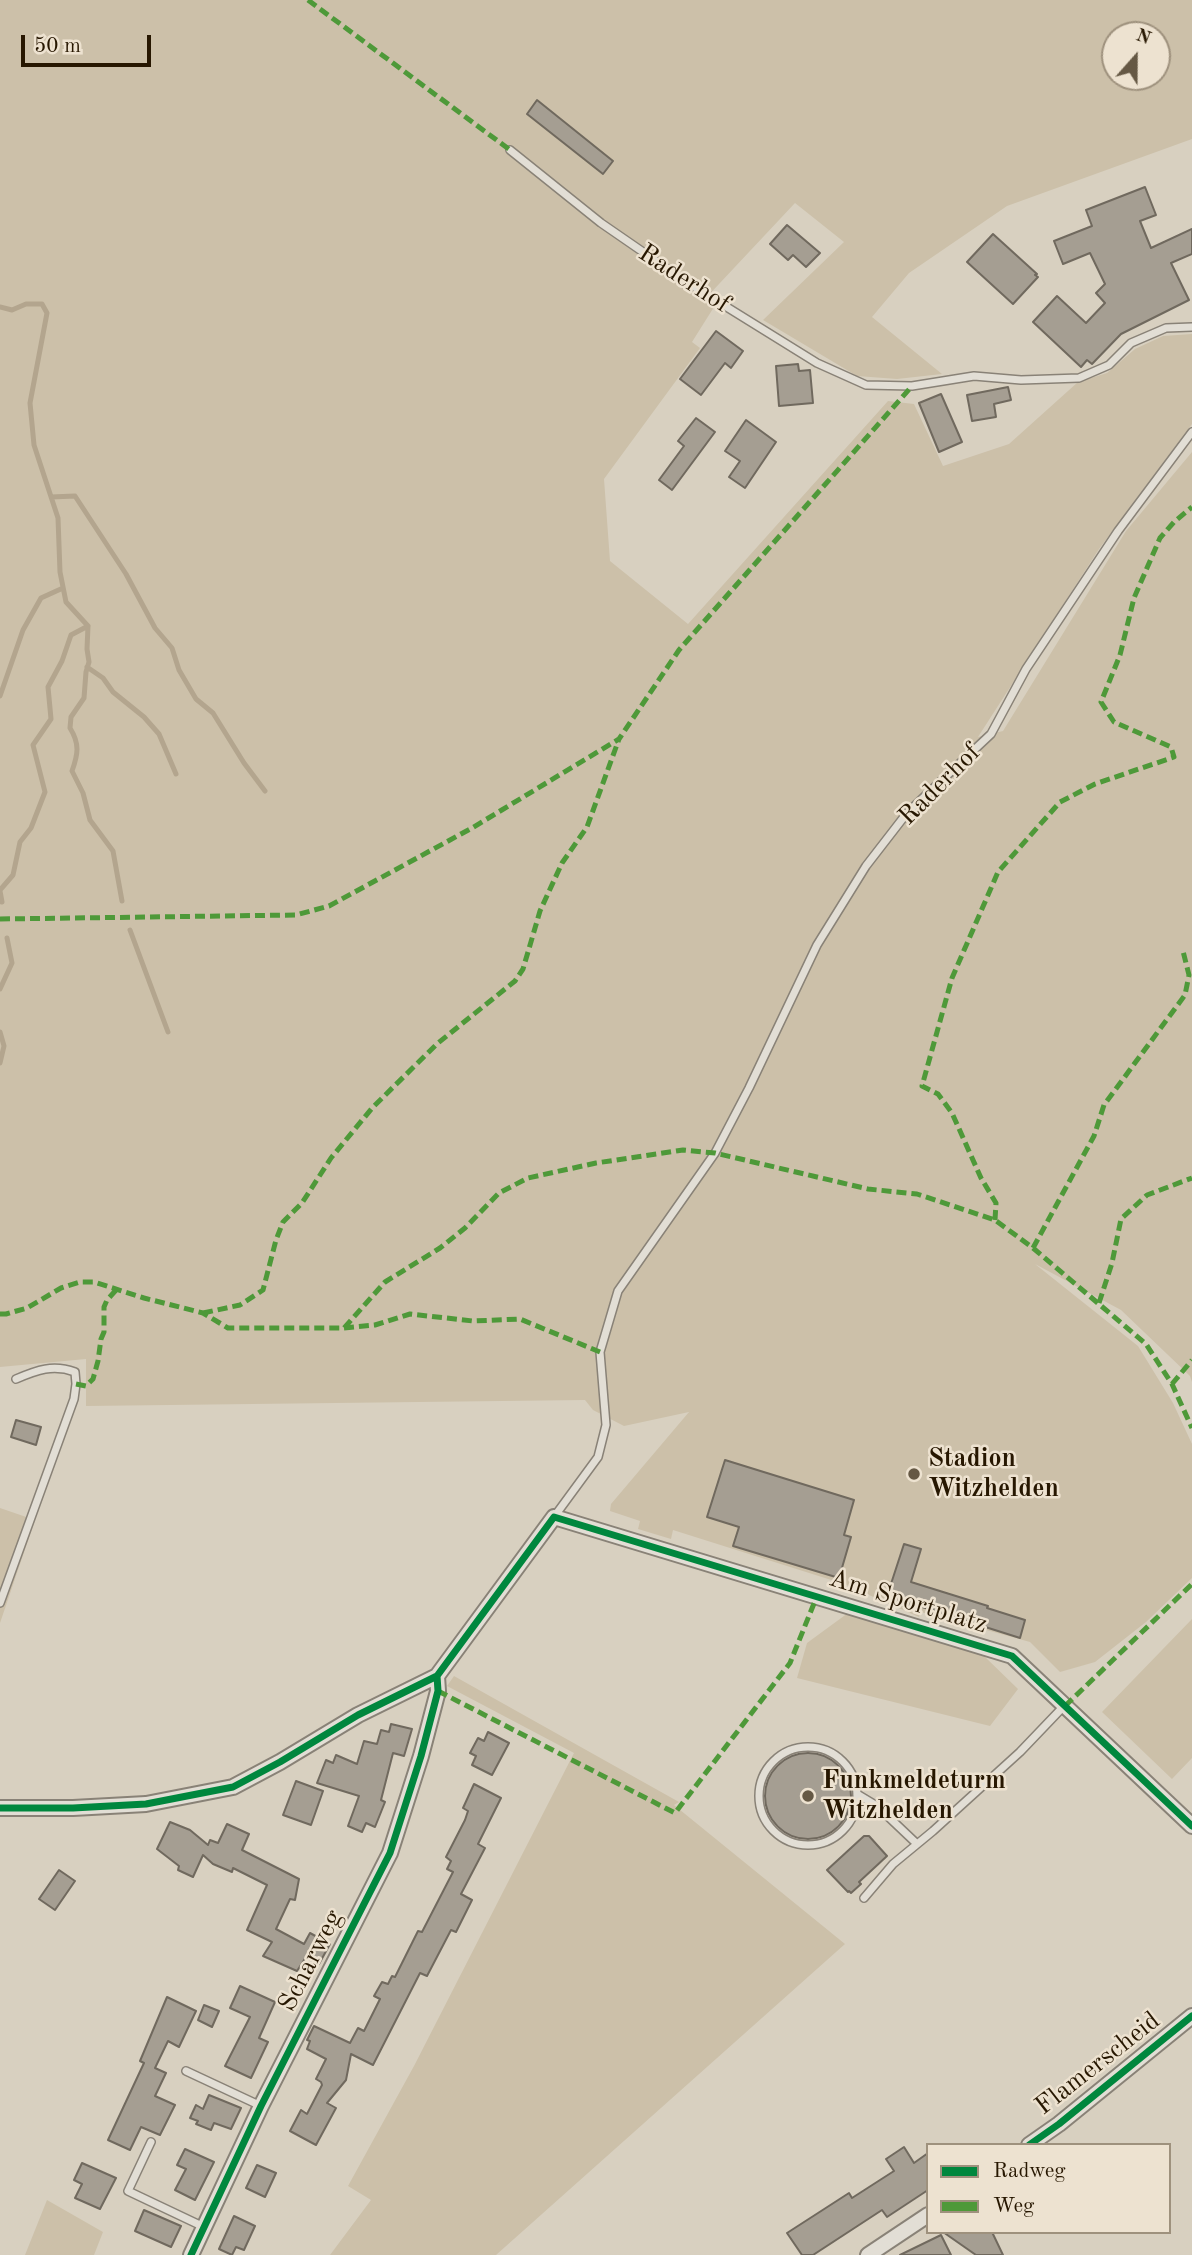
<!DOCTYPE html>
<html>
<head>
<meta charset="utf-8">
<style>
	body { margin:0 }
	#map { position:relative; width:1192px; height:2255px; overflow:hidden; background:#d8d0c0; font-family:"Old Standard TT",serif }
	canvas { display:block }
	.legend { position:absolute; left:926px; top:2143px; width:245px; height:91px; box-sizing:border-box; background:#ede2d0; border:2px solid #9e917d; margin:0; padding:9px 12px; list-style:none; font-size:21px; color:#271701 }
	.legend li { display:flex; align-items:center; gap:14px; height:35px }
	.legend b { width:35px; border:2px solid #9e917d }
	.north { position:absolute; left:1101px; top:21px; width:70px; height:70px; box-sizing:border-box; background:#ede2d0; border:2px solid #9e917d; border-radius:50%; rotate:21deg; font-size:19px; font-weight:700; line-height:28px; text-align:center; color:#271701 }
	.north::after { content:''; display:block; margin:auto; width:24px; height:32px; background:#655844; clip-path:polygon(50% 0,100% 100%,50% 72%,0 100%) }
	.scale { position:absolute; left:21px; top:35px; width:130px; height:32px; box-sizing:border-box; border:4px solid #271701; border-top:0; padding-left:9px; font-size:21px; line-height:24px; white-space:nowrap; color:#271701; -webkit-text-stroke:5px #ede2d0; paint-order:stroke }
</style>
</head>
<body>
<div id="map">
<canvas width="1192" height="2255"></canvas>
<ul class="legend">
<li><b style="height:9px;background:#00873e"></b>Radweg</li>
<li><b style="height:9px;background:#4e9939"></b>Weg</li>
</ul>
<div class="north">N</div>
<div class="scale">50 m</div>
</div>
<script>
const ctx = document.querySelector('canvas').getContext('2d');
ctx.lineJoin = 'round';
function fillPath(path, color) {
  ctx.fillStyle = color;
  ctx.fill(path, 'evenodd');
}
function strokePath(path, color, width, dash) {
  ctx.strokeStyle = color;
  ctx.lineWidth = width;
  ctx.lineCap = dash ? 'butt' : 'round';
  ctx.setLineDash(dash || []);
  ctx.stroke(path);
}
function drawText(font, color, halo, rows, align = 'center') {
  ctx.font = font + ' "Old Standard TT",serif';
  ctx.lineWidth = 5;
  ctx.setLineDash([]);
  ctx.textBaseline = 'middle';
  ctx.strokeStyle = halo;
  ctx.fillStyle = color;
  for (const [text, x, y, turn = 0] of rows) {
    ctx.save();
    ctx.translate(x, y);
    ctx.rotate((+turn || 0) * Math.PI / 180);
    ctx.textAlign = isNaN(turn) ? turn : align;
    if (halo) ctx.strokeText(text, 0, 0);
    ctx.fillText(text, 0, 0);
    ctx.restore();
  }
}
const green = new Path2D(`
	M0,0h1192v139l-185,67 -98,67 -37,44 70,57 -45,5 -40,-3 -94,-56 81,-78 -49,-39 -91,97 10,7 -22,35 8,6 -96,131 6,82 78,63 200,-223 26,3 29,62 66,-22 69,-62 29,-9 28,-24 28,-13 29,-2v90l-93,125 -121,188 25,-6 123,-200 66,-79v930l-2,-6 -69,-66 -86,-46 103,82 35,57 19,41v134l-46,44 -51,40 -35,10 -30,-30 -109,-30 -2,5 -75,-33 -171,-54 -2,9 -33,-10 2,-8 -30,-10 1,-7 78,-92 -65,14 -31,-16 -8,-10 -499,6v-47l-86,8zM1115,35h42v42h-42z
	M0,1508l35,12 -35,103z
	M848,1613l135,42 35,34 -28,37 -193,-48 10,-35z
	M1192,1619v139l-20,21 -70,-67z
	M454,1676l225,126 -5,3 171,139 -349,311h-166l41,-55 -23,-14 66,-120 160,-313 -127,-67z
	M47,2200l56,32 -9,23h-69z`);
const stream = new Path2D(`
	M0,307l12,3 14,-6h16l5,9 -17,90 4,42 24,73 2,54 6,30 22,24 -17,9 -9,26 -14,26 3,32 -18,26 12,47 -14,36 -11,14 -7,33 -13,15
	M51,497l24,-1 51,78 29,54 17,20 7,22 17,29 17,14 31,50 21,28
	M88,626l-1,23 2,13 -3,10 -2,26 -13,19 -1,11c10,16 8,26 2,43l11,22 7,27 23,31 9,50
	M87,667l16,11 10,14 31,25 15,17 17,40
	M0,696l23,-66 18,-32 22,-10
	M0,891l2,11
	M130,930l38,102
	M0,989l12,-26 -5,-25
	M0,1032l4,14 -4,17`);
const building = new Path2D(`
	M537,100l76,61 -10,13 -76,-60z
	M1145,187l11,28 -16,6 11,27 41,-19v25l-21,9 18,37 -68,34 -29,30 -5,-4 -6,7 -48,-45 24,-26 29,27 19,-20 -9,-10 9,-9 -15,-31 -27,11 -9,-23 38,-15 -6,-16z
	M787,225l33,28 -14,14 -13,-12 -5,5 -18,-16z
	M993,234l44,40 -2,1 3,2 -25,27 -46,-42z
	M716,331l27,20 -12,17 -6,-5 -24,32 -21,-16z
	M798,364l1,7 11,-1 3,33 -34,3 -3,-40z
	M1008,387l3,13 -17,4 2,13 -24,4 -5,-26z
	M941,394l21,48 -23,10 -20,-49z
	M696,418l19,14 -43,58 -13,-10 25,-34 -6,-5z
	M746,420l30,22 -31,46 -16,-11 11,-16 -15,-10z
	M16,1420l25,7 -5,18 -25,-8z
	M725,1460l129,40 -10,35 7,2 -12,41 -106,-32 6,-19 -32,-10z
	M904,1544l17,5 -10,33 77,24 -1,2 38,12 -5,18 -101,-32 -1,5 -21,-7 3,-11 -11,-3z
	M391,1724l21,5 -8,27 -11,-3 -12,47 4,2 -10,25 -9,-4 -4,9 -14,-6 11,-30 -42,-13 9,-23 7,3 3,-8 21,9 7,-23 13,3 4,-14 8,2z
	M488,1732l21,11 -17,32 -20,-10 4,-9 -6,-3 8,-15 6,3z
	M765 1796a43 43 0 1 1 86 0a43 43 0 1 1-86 0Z
	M296,1781l27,10 -12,34 -28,-10z
	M474,1784l27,14 -23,46 7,4 -24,46 11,6 -16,32 -5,-2 -24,46 -7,-3 -47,92 -22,-11 -5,26 -19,23 9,5 -20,37 -26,-14 11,-21 6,4 15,-29 -1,-3 -5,-3 10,-20 -19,-10 3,-8 -3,-1 7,-14 36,17 8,-15 6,3 16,-32 -6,-3 8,-14 6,2 4,-8 3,1 23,-46 4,1 31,-60 -6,-3 4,-8 -5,-4 19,-37 3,-9 -5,-3z
	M170,1822l20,8 18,15 2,-5 8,3 9,-19 22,10 -7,16 57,29 -4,21 -5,-1 -14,30 28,15 6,-11 20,11 -11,20 -13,-7 -9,14 -34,-15 9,-14 -25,-12 20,-45 -34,-17 -1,4 -19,-8 -10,-9 -10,22 -15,-7 1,-4 -22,-17z
	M864,1836h5l18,20 -28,26 2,2 -10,9 -2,-2 -1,1 -21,-22z
	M59,1870l16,11 -20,29 -16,-11z
	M240,1986l35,16 -16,36 9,4 -17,36 -26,-12 25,-49 -20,-9z
	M167,1997l29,14 -17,36 -11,-6 -13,27 11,5 -11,23 20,9 -15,30 -19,-8 -11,23 -22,-10 36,-77 -4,-2z
	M204,2005l15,6 -7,16 -14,-7z
	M209,2095l32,13 -10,21 -17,-6 -3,7 -15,-6 2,-3 -8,-3 6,-13 7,4z
	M904,2147l10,16 14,-10v37l-41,27 -5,-7 -69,45h-11l-15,-22 62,-40 3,5 42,-27 -8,-12z
	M185,2149l29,13 -19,38 -20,-10 11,-21 -9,-4z
	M82,2163l34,15 -16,31 -25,-11 7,-14 -8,-4z
	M257,2165l19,8 -11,24 -19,-9z
	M144,2210l37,16 -10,21 -36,-16z
	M234,2216l21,10 -11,24 -8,-3 -4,8 -13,-6z
	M943,2232h49l11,23h-27z
	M941,2235l10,20h-51z`);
const service = new Path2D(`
	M510,150l91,73 87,60 129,80 49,22 46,1 62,-10 47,4 58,-2 30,-13 22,-22 35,-15 26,-1
	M554,1517l44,-60 8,-32 -6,-73 18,-61 97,-138 34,-65 68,-143 49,-79 41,-53 84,-79 35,-65 92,-138 74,-99
	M0,1603l74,-204 2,-15 -1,-12c-22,-8 -38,-2 -59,7
	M759 1796a49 49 0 1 1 98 0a49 49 0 1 1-98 0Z
	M857,1794l20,12 39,37
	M864,1898l29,-34 40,-33 87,-79 44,-46
	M186,2071l75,35
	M151,2142l-23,49 76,36`);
const minor = new Path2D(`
	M0,1808h73l73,-4 87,-17 47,-25 78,-47 79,-39 117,-159 458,139 180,170
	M1029,2145l30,-21 133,-108
	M191,2255l70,-149 129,-253 31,-97 17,-65 -1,-15
	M868,2255l60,-40`);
const quiet = new Path2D(`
	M308,0l202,150
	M0,919l296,-4 33,-9 143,-78 147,-89 60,-89 233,-264
	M995,1220l1,-17 -15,-25 -29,-65 -14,-19 -16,-8 30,-108 46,-106 62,-70 35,-18 79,-27 -3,-10 -57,-25 -13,-20 19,-47 14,-57 26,-60 14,-16 18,-15
	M1033,1248l61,-112 10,-31 81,-110 4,-20 -6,-24
	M1099,1303l13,-40 9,-44 26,-24 45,-17
	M203,1313l37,-8 23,-15 13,-50 7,-18 19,-19 29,-45 42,-51 65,-64 77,-62 8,-12 17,-58 22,-48 25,-36 32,-88
	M0,1314h6l21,-6 34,-20 19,-6h14l50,16 59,15 25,15h116l41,-46 55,-34 25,-20 34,-35 29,-15 68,-15 87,-13 32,3 153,36 49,5 78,26 38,28 113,96 26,40 20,44
	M344,1328l31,-3 35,-11 63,7 47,-2 80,33
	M76,1384l10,2 7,-7 5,-18 3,-22 3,-7v-25l3,-7 10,-11
	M1172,1384l20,-24
	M438,1691l237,122 115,-150 27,-67
	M1065,1706l127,-122`);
const cycleway = new Path2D(`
	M0,1808h73l73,-4 87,-17 47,-25 78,-47 79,-39 117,-159 458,139 180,170
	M1029,2145l30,-21 133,-108
	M191,2255l70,-149 129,-253 31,-97 17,-65 -1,-15`);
const markers = [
	[914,1474,7,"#655844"],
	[808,1796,7,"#655844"]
];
const streetNames = [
	["Raderhof",684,279,33],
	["Raderhof",940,785,-45],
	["Am Sportplatz",908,1602,17],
	["Scharweg",311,1961,-63],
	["Flamerscheid",1098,2064,-38]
];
const poiNames = [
	["Stadion",928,1459],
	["Witzhelden",928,1489],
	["Funkmeldeturm",822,1781],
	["Witzhelden",822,1811]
];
fillPath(green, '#ccc0a9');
strokePath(stream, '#b3a58e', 5);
fillPath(building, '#a59e92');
strokePath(building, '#70695e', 2);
strokePath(service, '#898277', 10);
strokePath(minor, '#898277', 18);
strokePath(service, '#e2ded5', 7);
strokePath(minor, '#e2ded5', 14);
strokePath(quiet, '#4e9939', 5, [10, 5]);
strokePath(cycleway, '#00873e', 7);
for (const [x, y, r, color] of markers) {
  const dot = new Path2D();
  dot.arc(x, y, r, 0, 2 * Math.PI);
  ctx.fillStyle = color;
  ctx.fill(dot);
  strokePath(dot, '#ede2d0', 2.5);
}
drawText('26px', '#271701', '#ede2d0', streetNames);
drawText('bold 26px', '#271701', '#ede2d0', poiNames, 'left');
</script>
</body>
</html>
